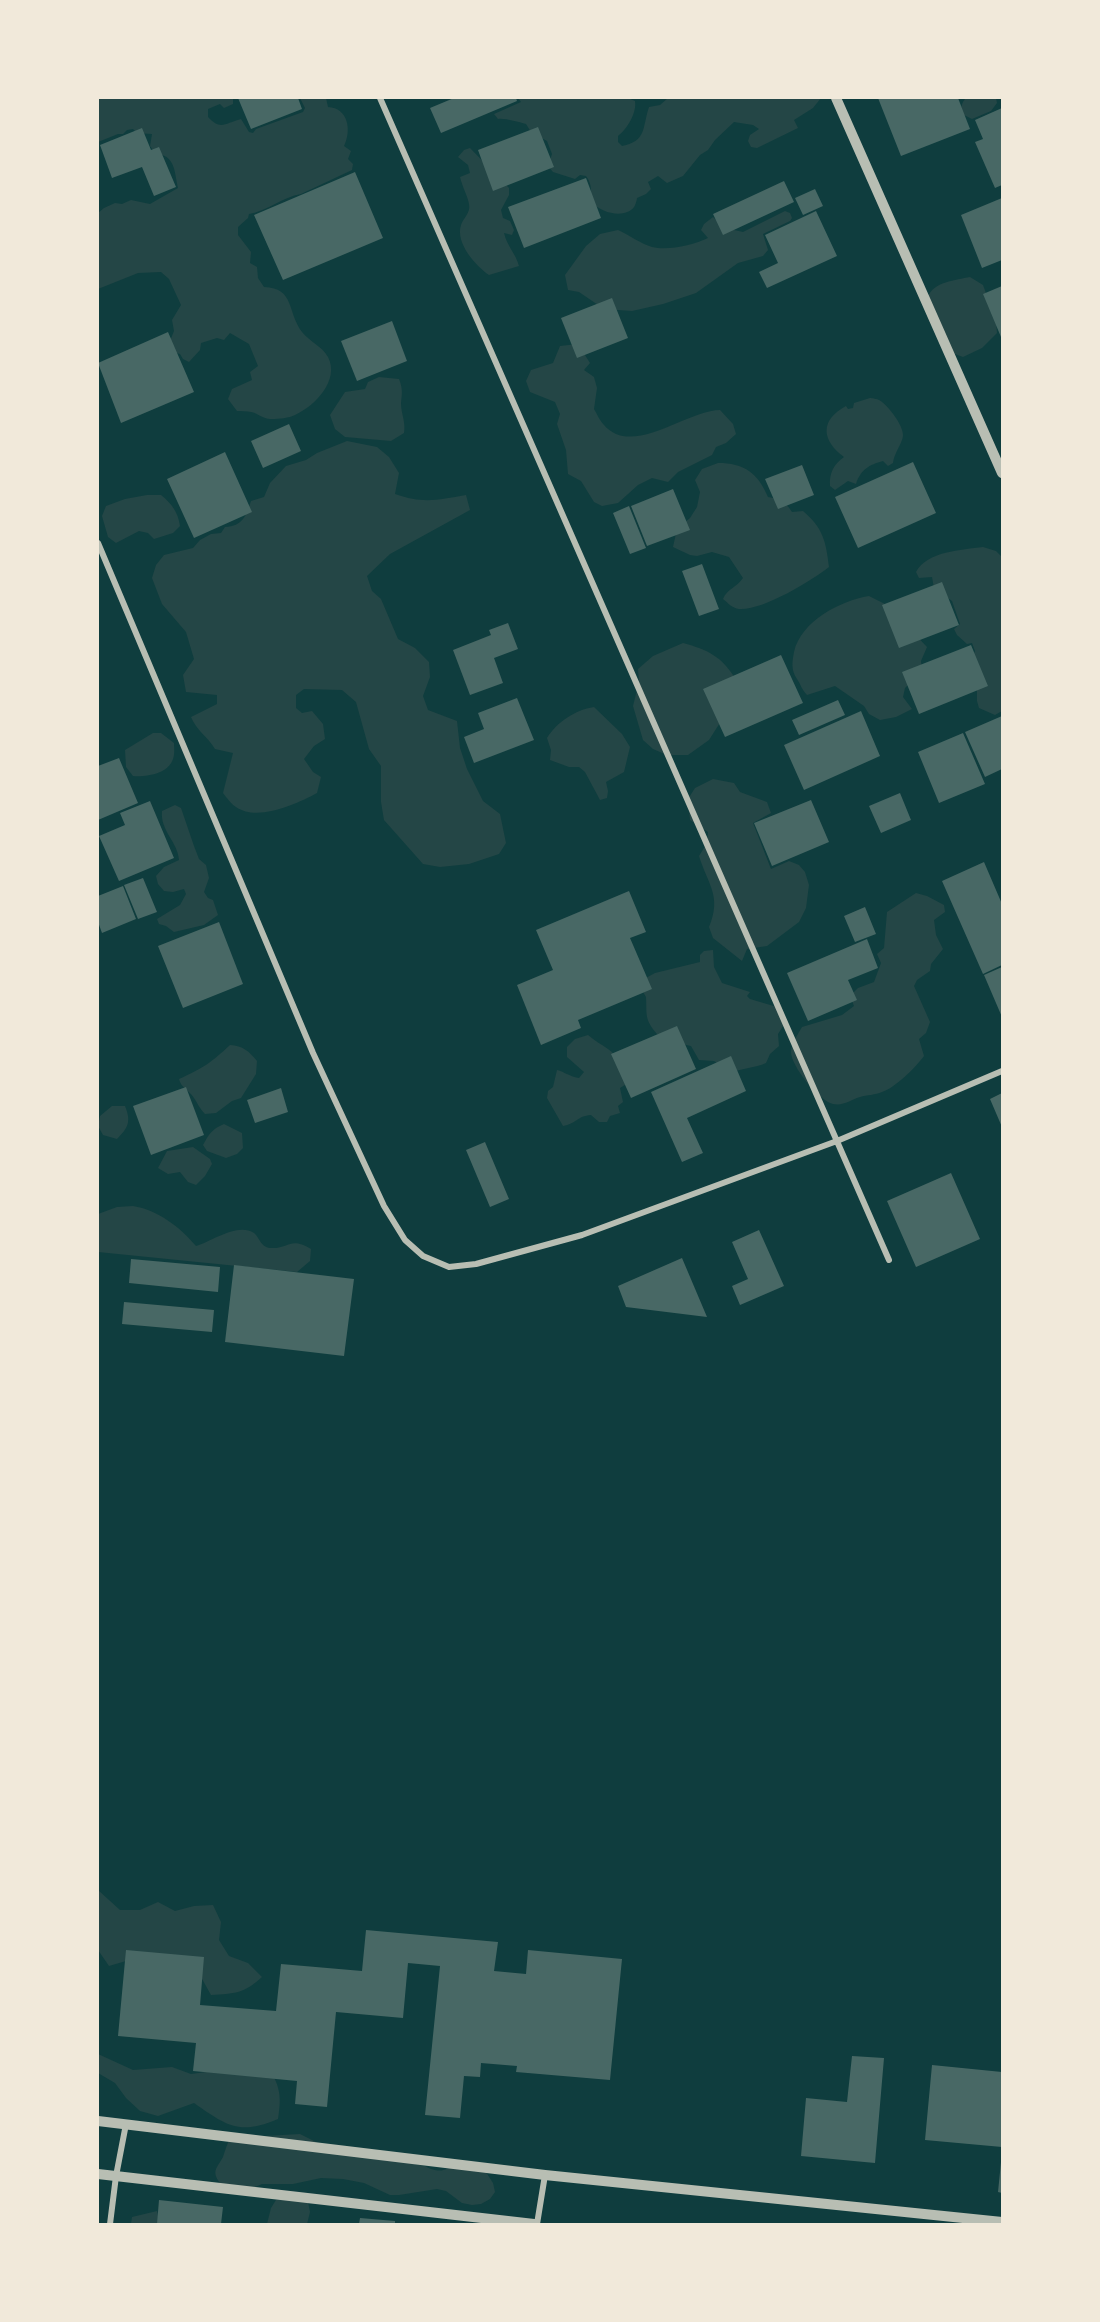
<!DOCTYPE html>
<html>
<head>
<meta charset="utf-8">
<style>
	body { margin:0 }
	#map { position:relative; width:1100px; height:2322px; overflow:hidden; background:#0f3d3e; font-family:"DejaVu Sans",sans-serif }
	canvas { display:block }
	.frame { position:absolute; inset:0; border:99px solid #f1e9da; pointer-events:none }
</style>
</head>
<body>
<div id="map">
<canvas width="1100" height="2322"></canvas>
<div class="frame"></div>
</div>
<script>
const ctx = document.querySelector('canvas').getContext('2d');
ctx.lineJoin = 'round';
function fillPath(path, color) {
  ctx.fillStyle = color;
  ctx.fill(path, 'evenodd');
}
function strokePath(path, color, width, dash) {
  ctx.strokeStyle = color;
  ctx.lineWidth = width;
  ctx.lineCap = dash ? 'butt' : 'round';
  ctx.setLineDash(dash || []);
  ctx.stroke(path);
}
const green = new Path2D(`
	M98,98h135v6l-9,4 -4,-4 -12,5v8c13,14 17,6 33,2l8,13 4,1 3,-4 47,-17 2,-4 -5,-10h26l2,9c20,1 24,23 16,39l7,5 -3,8 5,5 -1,6 -51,24c-18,3 -34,17 -52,20l-1,4 -10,9v8l13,17 -1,11 7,4 1,11 6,9c31,1 23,25 38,45 8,10 20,14 26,25 12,23 -13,49 -33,58 -6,3 -16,4 -23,4 -8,1 -14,-6 -21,-7 -4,-1 -9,-1 -14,-1l-9,-12 4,-10 20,-9 -2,-8 8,-6 -9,-22 -19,-11 -6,7 -7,-2 -16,5 -1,7 -11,12 -6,-3 -3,-5 -7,-2 -5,-6 6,-15 -2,-11 9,-15 -12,-26 -8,-7 -23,1 -40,16v-76l6,-5 11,-5 7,1 9,-4 19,4 28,-16c-4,-17 -2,-32 -23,-35l-5,-7 2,-12 -15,-1 -4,-4 -6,1 -4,4h-5l-20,8z
	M518,98h110l7,3c2,12 -8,28 -17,35v6l4,4c25,-5 20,-18 27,-39l11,-2 8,-7h153l-8,10 -19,12 4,8 -41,20 -6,-1 -3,-6 2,-6 9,-6 -6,-4 -19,-3 -19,18 -7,10 -8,5 -17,21 -16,7 -9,-7 -10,6 3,7 -5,5 -9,4c0,2 -2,8 -3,9 -9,12 -33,6 -41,-4 -5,-6 2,-15 -7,-27l-6,-1 -5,4 -22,-7 -5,-6 4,-12 -5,-13 -16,-9 -5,-8c-8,-2 -21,-6 -28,-5l-4,-5 27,-12z
	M966,98h30l1,5 -6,8 -19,8 -10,-5c-2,-6 0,-12 4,-16z
	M470,148l39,40v7l-8,15 2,8 7,3 4,9 -2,5 -8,-2c3,13 12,21 15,33l-30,9c-13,-9 -34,-32 -28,-50 2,-7 10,-12 8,-21 -1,-7 -7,-18 -9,-27l10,-4 -2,-8 -10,-8 6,-7z
	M785,211l5,2 2,5 -2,3 -27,13 5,16 -5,6 -25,7 -42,30 -33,11 -31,7 -28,-2 -25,-17 -11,-2 -3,-15 21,-29 14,-12 18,-4c11,5 23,14 34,17 16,4 41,-2 56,-9l-7,-8 3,-6 9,-7 12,11 18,4z
	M970,277l13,8 13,35 1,13 -15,15 -19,9 -11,-4 -24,-56c5,-15 28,-17 42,-20z
	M578,344l12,19 -6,7 10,7 3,11 -3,21c3,5 6,12 10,16 28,33 83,-15 116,-15l13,14 3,10 -10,9 -10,4 -4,8 -34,17 -10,10 -16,-4 -14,7 -20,18 -16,3 -8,-4 -13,-21 -13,-7 -2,-24 -9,-26 3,-10 -5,-12 -25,-10 -4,-11 5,-11 22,-7 7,-17z
	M379,377l20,2c4,10 3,15 2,24 0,11 5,19 3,30l-13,8 -46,-4 -10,-8 -5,-14 15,-23 20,-3 3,-7z
	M870,398c1,0 8,1 9,2 9,5 25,26 24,36 -1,8 -9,17 -10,27l-5,3 -5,-5c-14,4 -22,8 -27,23l-8,-3 -13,9 -5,-4c-1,-13 4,-22 14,-29 -23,-17 -24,-37 2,-51l2,3 5,-1 1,-5z
	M347,441l30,6 12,10 10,16 -4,21c28,10 43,6 71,1l4,15 -80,44 -23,22 5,15 9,8 17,40 17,9 14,14 1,15 -7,19 5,14 29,11 3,27 7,21 16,32 17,13 6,29 -7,11 -30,10 -29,3 -17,-3 -39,-44 -3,-18v-36l-12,-17 -13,-47 -14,-12 -38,-1 -8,6v13l6,5 10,-2 11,13 2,15 -11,7 -10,13 9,13 8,5 -4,16c-20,11 -60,29 -81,14 -5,-3 -9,-9 -13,-14l10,-40 -18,-4c-7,-12 -19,-19 -24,-32l26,-13v-9l-31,-3 -3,-17 11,-16 -8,-27 -24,-28 -10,-26 4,-13 8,-10 29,-7 7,-8 11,-6 10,-1 4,-6c18,-1 21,-11 26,-26l13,-4 6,-14 16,-17 20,-6 11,-7z
	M718,463c26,0 40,10 50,34 11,2 18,5 24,15l11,-1c20,17 23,30 26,56 -18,14 -67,44 -90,42 -7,-1 -11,-6 -16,-10 4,-10 14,-12 20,-21l-14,-21 -17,-5 -15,4 -7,-1 -17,-8 4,-18 13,-11 7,-11 3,-15 -5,-12 7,-11z
	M147,495h14c11,9 17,17 19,31l-7,7 -19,6 -6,-6 -9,-2 -23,12 -8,-6 -6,-21 4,-10 19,-7z
	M983,547l13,4 6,6v154l-7,4 -16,-7 -2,-7v-13l-6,-28 4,-9 -3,-8 -5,1 -10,-9 -3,-6 6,-5 -8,-23 -18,-13 -2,-11 -13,1 -3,-6c11,-21 46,-22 67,-25z
	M869,596l18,9 40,42 -6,14 1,10 -17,17 -2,9 9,12 -16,8 -16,3 -11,-6 -5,-8 -29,-20 -28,9c-5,-5 -6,-10 -10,-16 -6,-9 -5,-16 -3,-27 7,-31 46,-51 75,-56z
	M683,643c25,7 38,13 52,35l-12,40 -14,22 -21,15h-21l-14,-6 -10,-9 -10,-34 6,-24 -1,-13 15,-13z
	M594,707l28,27 8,13 -6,25 -18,10 2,9 -1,7 -7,2 -15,-28 -6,-5h-10l-19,-7 1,-10 -4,-12c10,-16 28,-28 47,-31z
	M153,733h8l13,10c0,5 1,11 -1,16 -5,15 -26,18 -40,17l-7,-9 -1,-17z
	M713,779l21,4 6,9 27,10 4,11 -18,10 18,46 18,-8 10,4 6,7 4,13 -3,23 -7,14 -32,24 -20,3 -5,12 -29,-23 -4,-11c13,-31 -1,-42 -10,-71l8,-13 1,-11 -18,-12 -2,-21 7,-11z
	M175,805l6,3 13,38 5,13 7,6 3,13 -5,14 4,6 5,2 5,15 -14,10 -30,7 -8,-6 -7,-2 -2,-5 23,-14 6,-11 -2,-5 -11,3 -9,-1 -6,-7 -2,-8 8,-9 15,-7c-1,-18 -19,-29 -17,-49z
	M916,893l11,3 17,9 1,7 -11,8 2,15 7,14 -12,15 -1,7 -13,9 -3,6 16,36 -4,11 -7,6 5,17c-8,11 -29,32 -42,36 -7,3 -15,3 -22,5 -10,3 -16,9 -27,7 -14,-3 -42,-38 -42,-52 0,-8 7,-18 11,-25l40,-12 12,-9 -4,-10 8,-8 16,-6 7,-19 -4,-9 7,-6 3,-36z
	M713,950l1,17 8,16 28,9 -3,4 3,3 27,8 8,16 -7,11 1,12 -9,8 -4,9c-11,5 -24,5 -35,10l-17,-12 -15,-1 -8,-14c-13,-2 -21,-11 -34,-12 -13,-15 -10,-20 -11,-37l-4,-7 2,-11 11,-6 45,-11v-7l4,-4z
	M588,1035c7,6 13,9 20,14 11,7 15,23 20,34l-8,5 3,14 -5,4 2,7 -10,3 -3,6h-8l-8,-7c-14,1 -15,9 -28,11l-16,-28 1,-7 5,-4 4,-17c8,2 11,6 22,8l5,-6 -17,-15v-10l8,-8z
	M230,1045c13,1 19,6 27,16l-1,13 -15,24 -9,3 -16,12 -11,1c-5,-5 -7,-10 -11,-16 -5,-8 -13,-10 -15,-19 23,-10 33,-17 51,-34z
	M112,1106h13c6,15 4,21 -8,33l-14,-4 -5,-9 2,-10z
	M224,1124l18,9 1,15 -6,6 -11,4 -19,-7 -4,-6c6,-11 9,-16 21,-21z
	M193,1147l17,12 2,5 -7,12 -9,9 -8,-3 -8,-10 -12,2 -10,-6 9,-17z
	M133,1206c25,4 47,21 63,40 16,-5 42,-24 58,-13 6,5 7,15 17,15 18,1 19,-12 40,1l-1,12 -13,11 -199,-20v-38l19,-7z
	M98,1890l22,20h20l18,-8 17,9 19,-5 19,-1 8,17 -2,18 10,16 19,7 14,14c-17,16 -28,17 -51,18l-19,-34h-66l-17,5 -11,-16z
	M98,2054l35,16 39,-3 19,7 75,-10c14,21 16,31 12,55 -40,17 -52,6 -84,-16l-36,13 -18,-5 -14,-13 -11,-15 -17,-10z
	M300,2134l26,13 99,19c18,10 20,1 37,-2 6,-1 14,1 20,2l11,17 2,9 -5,7 -9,5 -9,1 -10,-2 -16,-12 -9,-2 -38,6h-9l-26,-12 -21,-4 -22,-1 -28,6h-31l-16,7 -26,-8c-9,-12 -3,-15 3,-26 2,-6 4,-13 7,-19z
	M295,2198l13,4 2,10 -3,12h-40l4,-16 5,-8z
	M157,2211l2,9 -2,4h-26l1,-7z`);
const building = new Path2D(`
	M238,98h60l4,11 -51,20z
	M454,98h62l1,3 -76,32 -11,-25z
	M878,98h80l12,31 -69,27z
	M1002,108v77l-7,3 -20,-46 8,-3 -8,-19z
	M538,127l16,40 -61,24 -15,-41z
	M142,128l9,22 8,-3 17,40 -22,9 -12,-29 -30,11 -12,-33z
	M355,172l28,66 -100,42 -29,-65z
	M586,178l15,40 -77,30 -16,-41z
	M784,181l10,21 -71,33 -10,-21z
	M815,189l8,17 -20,9 -8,-17z
	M1002,198v62l-20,8 -21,-53z
	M816,211l21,45 -70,32 -8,-16 19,-9 -13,-28z
	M1002,286v50l-1,1 -18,-43z
	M612,298l16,40 -51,20 -16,-40z
	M392,321l15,40 -50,20 -16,-40z
	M168,332l26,60 -73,31 -23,-60z
	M289,424l12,27 -38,17 -12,-27z
	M225,452l27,60 -58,26 -27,-59z
	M913,462l23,51 -78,35 -23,-51z
	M802,465l12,30 -36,14 -13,-30z
	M673,489l17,41 -43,16 -16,-40z
	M629,506l17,42 -16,6 -17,-41z
	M702,564l17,45 -20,7 -17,-45z
	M942,582l17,43 -60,23 -17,-43z
	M508,623l10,26 -24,9 9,25 -33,12 -17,-45 38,-15 -2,-5z
	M971,645l17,41 -69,28 -17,-42z
	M781,655l22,48 -78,34 -22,-48z
	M517,698l17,42 -60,23 -10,-26 20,-8 -6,-16z
	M838,700l7,15 -46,20 -7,-15z
	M861,711l19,45 -76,34 -20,-45z
	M1002,716v53l-17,8 -20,-45z
	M963,733l22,51 -46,19 -21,-51z
	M119,758l19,45 -40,17v-54z
	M900,793l11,27 -30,13 -12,-27z
	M811,800l18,42 -57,24 -18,-43z
	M150,801l24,57 -55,23 -20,-45 26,-11 -5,-12z
	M984,862l18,42v61l-19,9 -41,-93z
	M143,878l14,34 -19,7 -14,-34z
	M123,886l13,33 -34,14 -4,-11v-26z
	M629,891l17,41 -16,6 22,51 -74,31 3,8 -40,17 -24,-60 36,-15 -17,-40z
	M865,907l11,27 -21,8 -11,-26z
	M219,922l24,62 -60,24 -25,-62z
	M867,939l11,29 -30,12 9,20 -49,21 -21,-48z
	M1002,967v50l-18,-42z
	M677,1026l19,43 -65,29 -20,-44z
	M731,1056l15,35 -59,27 16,35 -21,9 -31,-70z
	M186,1087l18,48 -53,20 -18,-49z
	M281,1088l7,24 -33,11 -8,-23z
	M1002,1093v34l-12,-28z
	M485,1142l24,57 -19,8 -24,-57z
	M951,1173l29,66 -64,28 -29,-66z
	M759,1230l25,56 -44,19 -8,-19 16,-7 -16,-37z
	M682,1258l25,59 -81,-10 -8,-21z
	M131,1259l89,8 -2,25 -89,-9z
	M234,1265l120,14 -10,77 -119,-14z
	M124,1302l90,8 -2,22 -90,-8z
	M366,1930l132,12 -4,29 32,3 2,-24 94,9 -12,121 -94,-8 1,-6 -36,-3 -1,14 -16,-1 -4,42 -35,-3 15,-149 -32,-3 -5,55 -67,-6 -9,95 -32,-3 2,-23 -104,-10 3,-28 -78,-7 8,-86 78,7 -4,48 76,6 5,-47 81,7z
	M852,2056l32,2 -9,105 -74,-7 5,-58 41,4z
	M932,2065l70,7v75l-77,-7z
	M1001,2162h1v31l-4,-1z
	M159,2200l64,7 -2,17h-64z
	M360,2218l35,3v3h-36z`);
const minor = new Path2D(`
	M380,98l509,1162
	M98,543l215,510 71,153 21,34 18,16 26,11 27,-3 106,-29 255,-94 165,-70
	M110,2224l6,-48 10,-52
	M537,2224l8,-49`);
const tertiary = new Path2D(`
	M836,98l166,375
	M98,2121l447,54 457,47
	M98,2174l436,50`);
fillPath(green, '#244646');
fillPath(building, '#486865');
strokePath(minor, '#b8beb3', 6);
strokePath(tertiary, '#b8beb3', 10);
</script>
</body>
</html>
